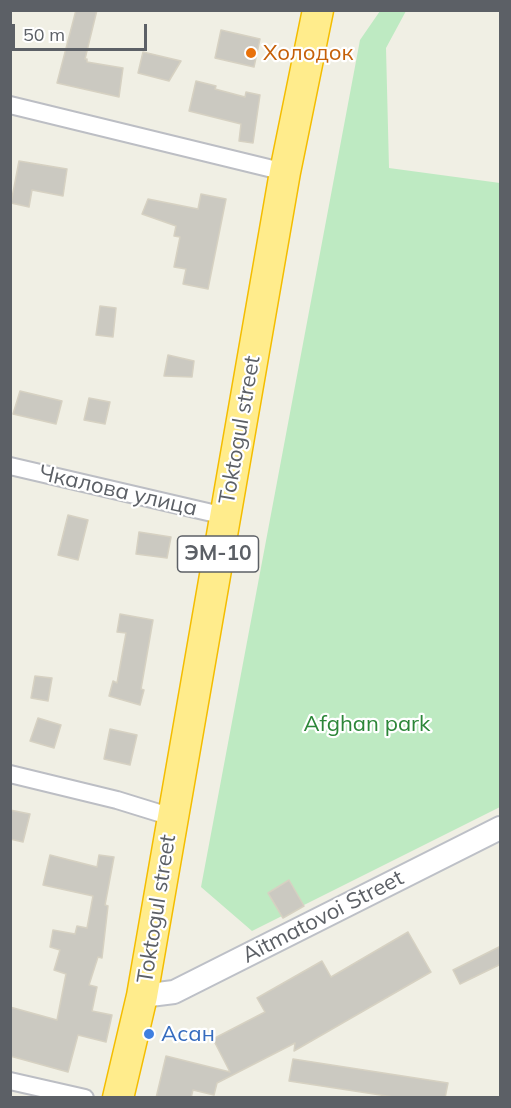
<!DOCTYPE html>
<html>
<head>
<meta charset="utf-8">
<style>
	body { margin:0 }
	#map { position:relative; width:511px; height:1108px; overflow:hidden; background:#f0efe4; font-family:Mulish,sans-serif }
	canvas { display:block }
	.frame { position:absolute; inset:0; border:12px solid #5c6066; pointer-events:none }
	.scale { position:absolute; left:12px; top:24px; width:135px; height:27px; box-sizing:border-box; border:3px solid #5c6066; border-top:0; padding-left:8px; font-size:18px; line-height:21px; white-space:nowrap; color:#5c6066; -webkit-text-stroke:4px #fff; paint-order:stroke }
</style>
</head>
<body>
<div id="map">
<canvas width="511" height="1108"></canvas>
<div class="frame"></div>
<div class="scale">50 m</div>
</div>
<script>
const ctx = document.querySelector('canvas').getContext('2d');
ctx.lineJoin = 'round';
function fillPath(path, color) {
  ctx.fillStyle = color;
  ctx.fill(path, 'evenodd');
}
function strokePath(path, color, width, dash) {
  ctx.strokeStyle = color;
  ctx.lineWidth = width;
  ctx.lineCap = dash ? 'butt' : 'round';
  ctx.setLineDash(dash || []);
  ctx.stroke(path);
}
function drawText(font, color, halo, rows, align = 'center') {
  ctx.font = font + ' Mulish,sans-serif';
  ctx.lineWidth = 4.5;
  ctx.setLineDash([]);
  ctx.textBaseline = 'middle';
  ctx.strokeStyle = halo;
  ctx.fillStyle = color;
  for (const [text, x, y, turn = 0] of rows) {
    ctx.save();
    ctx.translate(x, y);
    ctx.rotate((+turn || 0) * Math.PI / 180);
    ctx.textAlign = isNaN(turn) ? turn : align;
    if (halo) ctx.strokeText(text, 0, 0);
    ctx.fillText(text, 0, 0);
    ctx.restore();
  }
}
const green = new Path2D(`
	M380,11h26l-20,37 3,120 111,15v624l-248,124 -51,-44 159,-847z`);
const building = new Path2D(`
	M76,10h21l-12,49h2v3l36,6 -4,29 -62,-14z
	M221,30l39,9 -6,28 -39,-9z
	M143,52l38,9 -12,20 -31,-8z
	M196,81l20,5 -1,3 30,8 1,-5 14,3 -7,48 -14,-2 2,-17 -52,-13z
	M19,161l48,8 -4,27 -31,-6 -3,17 -18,-4z
	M201,194l25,5 -18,90 -25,-5 3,-15 -12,-2 6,-30 -6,-1 2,-10 -34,-12 6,-15 50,10z
	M100,306l16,2 -3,29 -17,-2z
	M168,355l26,6 -2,16 -28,-1z
	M20,391l42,10 -6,23 -43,-10z
	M89,398l21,4 -5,22 -21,-4z
	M68,515l20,5 -10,40 -20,-5z
	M139,532l32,5 -4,21 -31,-4z
	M120,614l33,6 -12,69 3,1 -4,15 -31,-9 4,-15 4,2 9,-50 -9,-1z
	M35,676l17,2 -4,23 -17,-3z
	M38,718l23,7 -7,23 -24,-7z
	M110,729l27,6 -7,30 -26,-6z
	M10,810l20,4 -7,28 -13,-3z
	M50,855l47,12 2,-12 15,2 -9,48 3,1 -6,52 -4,-1 -9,28 8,2 -5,24 20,4 -6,27 -28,-7 -10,37 -58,-16v-49l47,13 9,-46 -12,-4 6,-20 -10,-3 3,-17 22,4 2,-8 10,2 6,-32 -50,-11z
	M289,880l15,26 -21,12 -15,-25z
	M408,932l23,40 -137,79 1,-8 -78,40 -3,12 -21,-5 -2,8h-35l10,-42 64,16 -17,-33 52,-27 -8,-14 65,-37 9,16z
	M501,946v18l-41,20 -7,-14z
	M293,1059l155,24 -3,15h-45l-111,-17z`);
const street = new Path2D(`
	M10,105l275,67
	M10,466l215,50
	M10,774l107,26 55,17
	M10,1081l75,17`);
const secondary = new Path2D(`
	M142,996l32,-4 326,-164`);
const highway = new Path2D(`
	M118,1098l24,-102 143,-824 33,-162`);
const markers = [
	[251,53,6,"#e8710a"],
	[149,1034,6,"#3f7fe0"]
];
const shields = [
	[218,554,81]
];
const shieldNames = [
	["ЭМ-10",218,554]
];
const foodNames = [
	["Холодок",263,53]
];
const streetNames = [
	["Toktogul street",240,430,-80],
	["Чкалова улица",118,491,13],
	["Toktogul street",157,909,-81],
	["Aitmatovoi Street",323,917,-27]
];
const parkNames = [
	["Afghan park",367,724]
];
const shopNames = [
	["Асан",161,1034]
];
fillPath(green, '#beeac2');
fillPath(building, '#cbc9c1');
strokePath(building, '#d6d1c2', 1.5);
strokePath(street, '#bcbec4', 20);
strokePath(secondary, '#bdc0c7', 26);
strokePath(highway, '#f4bd00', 33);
strokePath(street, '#fff', 16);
strokePath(secondary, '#fff', 22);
strokePath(highway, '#ffec8c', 30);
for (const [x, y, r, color] of markers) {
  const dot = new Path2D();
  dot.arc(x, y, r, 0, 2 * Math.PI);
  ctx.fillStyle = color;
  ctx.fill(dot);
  strokePath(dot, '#fff', 2);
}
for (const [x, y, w] of shields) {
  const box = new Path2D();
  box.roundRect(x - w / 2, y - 18, w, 36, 4.5);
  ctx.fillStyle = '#fff';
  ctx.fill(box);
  strokePath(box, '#5c6066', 1.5);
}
drawText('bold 21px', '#5c6066', null, shieldNames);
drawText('22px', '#c56008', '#fff', foodNames, 'left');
drawText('22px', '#5c6066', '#fff', streetNames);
drawText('22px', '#2c8638', '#fff', parkNames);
drawText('22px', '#366cbe', '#fff', shopNames, 'left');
</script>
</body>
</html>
